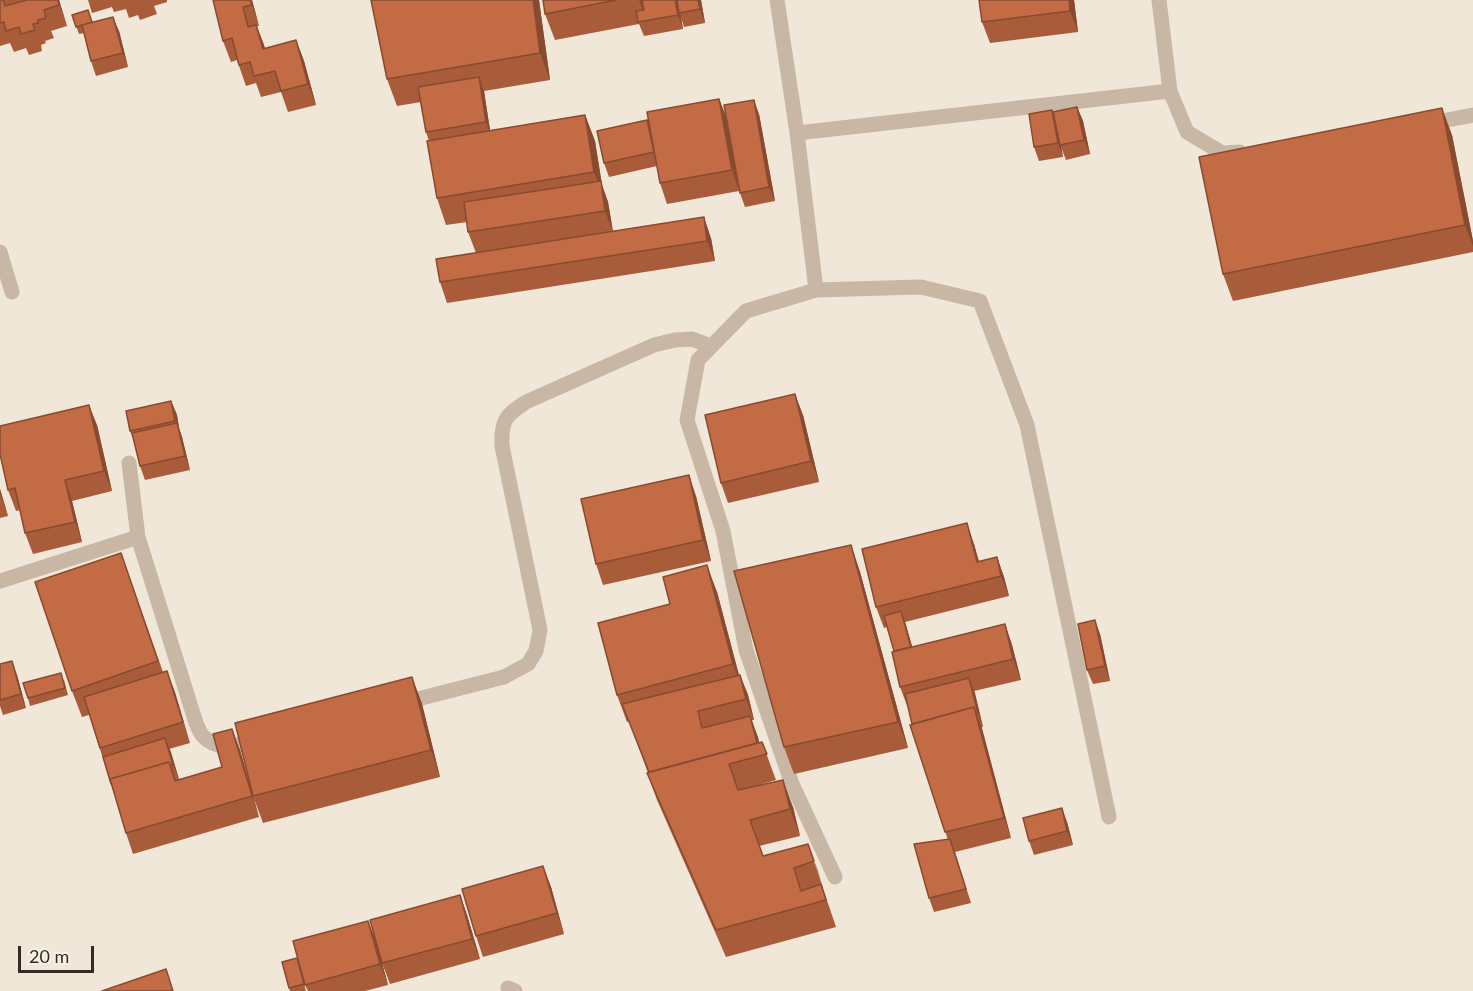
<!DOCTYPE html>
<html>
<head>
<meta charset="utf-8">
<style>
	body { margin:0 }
	#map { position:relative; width:1473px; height:991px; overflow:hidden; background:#f0e7d9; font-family:Lato,sans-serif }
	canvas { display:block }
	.scale { position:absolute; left:18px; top:946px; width:76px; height:27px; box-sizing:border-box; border:3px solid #342b26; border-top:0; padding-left:8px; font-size:18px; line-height:21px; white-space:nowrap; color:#342b26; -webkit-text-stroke:4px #f8f1e5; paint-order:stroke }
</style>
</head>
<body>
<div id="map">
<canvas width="1473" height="991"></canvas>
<div class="scale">20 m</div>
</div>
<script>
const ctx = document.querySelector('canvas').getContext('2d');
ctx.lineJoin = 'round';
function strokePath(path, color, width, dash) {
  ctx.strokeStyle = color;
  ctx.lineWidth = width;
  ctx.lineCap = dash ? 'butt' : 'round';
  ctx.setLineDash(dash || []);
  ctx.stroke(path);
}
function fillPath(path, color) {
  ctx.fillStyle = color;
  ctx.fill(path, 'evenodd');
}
const minor = new Path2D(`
	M777,0l20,133 19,157 105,-3 59,14 47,124 82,392
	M1159,0l11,91 17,41 35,21 18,-1
	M1426,124l47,-9
	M797,133l373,-42
	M0,252l12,40
	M816,290l-70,21 -48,49 -11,60 36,111 23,119 46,134 43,93
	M129,463l9,74 58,186c2,4 4,10 7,13 15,17 38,8 56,4
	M0,581l138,-44
	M402,703l102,-26 24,-13 8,-13 4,-21 -38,-184c-1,-26 3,-30 24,-44l128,-57 21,-5 17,-1 19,7
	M508,988l7,3`);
const wall = new Path2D(`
	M0,0h59l8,26 -16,5 3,7 -9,3 1,2 -5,2 1,6 -13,4 -3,-7 -12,4 -4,-9 -10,3z
	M88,0h79v2l-13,4 3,8 -17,6 -2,-5 -9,3 -3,-9 -12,3 -2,-5 -20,6z
	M213,0h39l7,26h-2l8,22 31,-8 8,21 12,44 -28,7 -7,-20 -20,5 -5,-14 -10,3 -9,-26 -6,2 -8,-21z
	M539,0l11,80 -66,11 6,40 95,-16 10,26 7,44 6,17 5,30 98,6 4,23 -268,42 -7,-21 36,-29 -8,-21 -1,-10 -21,3 -9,-27 -8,-57 -3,-9 -5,-30 -24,4 -10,-27z
	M543,0h158l4,23 -21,4 -3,-10 2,12 -39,7 -5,-12 -84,16 -10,-26z
	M979,0h95l4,32 -88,11 -8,-21z
	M72,15l47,16 9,36 -32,9 -5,-15 -7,-28 -5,1z
	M719,99l8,20 12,72 -72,13 -7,-21 -3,-17 -48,11 -5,-14 46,-35z
	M1077,107l6,14 7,33 -24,6 -5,-13 2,10 -24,4 -5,-14 20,-30z
	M759,114l16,87 -30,6 -5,-14z
	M1452,135l21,106v11l-240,49 -10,-27z
	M171,401l6,14 2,13 3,9 8,33 -45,10 -5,-14 -6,-25 -4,-10z
	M803,415l16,67 -91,21 -7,-20z
	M97,425l15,66 -40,10 10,41 -49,12 -8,-21 -5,-23 -4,1 -8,-21z
	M0,489l8,27 -8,2z
	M696,496l15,65 -108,24 -7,-21z
	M974,544l5,17 18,-4 7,20 5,19 -104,26 7,25 93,-23 7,21 9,35 -47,11 9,36h-2l30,111 -56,14 16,51 -37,9 -5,-14 19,-58 -38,-115 2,-1 -4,-16 -8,-21 -6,-36 -7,-24 -3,1 -8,-21z
	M851,545l9,27 48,176 -114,26 -10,-27z
	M121,553l42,119 4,-1 23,72 -21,6 10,30 -3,1 46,-13 18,-17 19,67 -126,37 -7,-21 -12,-40 -25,-78 -7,2 -10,-26z
	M717,592l22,83h1l8,20 6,25h-2l7,22h3l14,38 -21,6 38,21 7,29 -41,10 4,10 45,-12 28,83 -110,30 -69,-157 -10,-27h1l-19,-52 -2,1 -10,-27z
	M1100,634l10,47 -17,3 -6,-14z
	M0,664l17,11 9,33 -23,7 -3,-9z
	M412,677l10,27 18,73 -177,46 -10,-27z
	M64,680l4,15 -38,11 -2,-8z
	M1067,822l6,23 -39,10 -5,-14z
	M543,866l8,21 13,47 -81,23 -7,-21z
	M460,895l7,20 13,44 -90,25 -8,-21z
	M368,921l8,20 12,44 -23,6h-57l-3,-6z
	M297,958l2,7 7,26h-16l-8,-29z`);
const shadedWall = new Path2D(`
	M58,0h1l8,26z
	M250,0h2l7,26 -7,-21z
	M533,0h6l11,80 -10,-27z
	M639,0h4l4,23z
	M675,0h3l5,29 -5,-14z
	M698,0h3l4,23 -5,-14z
	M1069,0h5l4,32 -8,-21z
	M113,17l6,14 9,36 -5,-14z
	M256,25l8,20 6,25 -7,-21z
	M296,40l8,21 12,44 -8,-21z
	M479,77l5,14 7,45 -5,-14z
	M719,99l8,20 12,72 -7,-21z
	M754,100l5,14 16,87 -6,-14z
	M1077,107l6,14 7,33 -6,-14z
	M1442,108l10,27 21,106v5l-8,-21z
	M1052,110l5,14 6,33 -5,-14z
	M585,115l10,26 7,44 6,17 5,30 -8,-21 -3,-18 -8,-21z
	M704,217l7,21 4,23 -8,-20z
	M795,394l8,21 16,67 -8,-21z
	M171,401l6,14 2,13 3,9 8,33 -5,-14z
	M89,405l8,20 15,66 -8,-20z
	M689,475l7,21 15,65 -8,-21z
	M65,480l7,21 10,41 -7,-20z
	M0,489l8,27 -8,-23z
	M967,523l7,21 10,39 -7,-21z
	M851,545l9,27 48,176 -10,-26z
	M997,557l7,20 5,19 -8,-20z
	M707,565l10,27 26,99 -10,-27z
	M901,611l5,14 12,42 -5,-14z
	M1095,620l5,14 10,47 -5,-15z
	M1005,624l7,21 9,35 -8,-21z
	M12,661l5,14 9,33 -5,-14z
	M167,671l8,21 15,51 -7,-21z
	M740,675l8,20 6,25 -8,-21z
	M412,677l10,27 18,73 -9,-27z
	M969,678l6,15 8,34 -5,-14z
	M974,707l8,21 29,110 -7,-20z
	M750,716l8,21 4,18 -4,-7z
	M232,729l8,21 19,67 -7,-21z
	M165,738l6,14 8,27 -6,-14z
	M783,780l10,27 7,29 -10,-27z
	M1062,808l5,14 6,23 -6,-14z
	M808,844l10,27 5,17 -9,-27z
	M543,866l8,21 13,47 -7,-21z
	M460,895l7,20 13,44 -8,-20z
	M368,921l8,20 12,44 -8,-21z`);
const building = new Path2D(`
	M0,0h3l2,6 22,-6h31l1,5 -15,5 2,8 -8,2v3l-5,1 2,6 -14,4 -2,-7 -13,4 -2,-9 -4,1z
	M213,0h37l2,5 -9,2 5,20 8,-2 7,24 33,-9 12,44 -27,7 -6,-20 -21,5 -4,-14 -11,3 -7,-27 -9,3z
	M371,0h162l7,53 -153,26z
	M543,0h73l-71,14z
	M642,0h33l3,15 -40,7 -2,-11 8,-1z
	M677,0h21l2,9 -21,4z
	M979,0h90l1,11 -88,11z
	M88,10l4,12 -16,5 -4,-12z
	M113,17l10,36 -32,8 -9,-36z
	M479,77l7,45 -60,10 -8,-45z
	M719,99l13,71 -72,13 -13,-71z
	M754,100l15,87 -29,6 -16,-88z
	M1077,107l7,33 -24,5 -7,-33z
	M1442,108l23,117 -242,49 -24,-117z
	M1052,110l6,33 -24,4 -5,-33z
	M585,115l9,57 -157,26 -10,-57z
	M647,120l7,32 -50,11 -7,-32z
	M601,181l4,30 -137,21 -4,-30z
	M704,217l3,24 -267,41 -4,-23z
	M795,394l16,67 -90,22 -16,-68z
	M171,401l4,20 -45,10 -4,-20z
	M89,405l15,66 -39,9 10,42 -50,11 -10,-45 -7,2 -8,-36v-28z
	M177,423l8,33 -45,10 -8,-33z
	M689,475l14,65 -107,24 -15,-65z
	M967,523l10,39 20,-5 4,19 -125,31 -14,-58z
	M851,545l47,177 -114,25 -50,-176z
	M121,553l37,108 -86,30 -37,-109z
	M707,565l26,99 -116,31 -19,-72 72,-19 -7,-27z
	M901,611l10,36 -17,4 -10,-35z
	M1095,620l10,46 -18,4 -9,-46z
	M1005,624l8,35 -113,28 -8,-35z
	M12,661l9,33 -21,6v-36z
	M167,671l16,51 -83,26 -16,-51z
	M61,673l4,15 -37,10 -5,-15z
	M740,675l6,24 -48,12 4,17 48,-12 7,27 -108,29 -27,-68z
	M412,677l19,73 -178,46 -18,-73z
	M969,678l9,35h-2l-2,-6 -62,17 -7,-30z
	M974,707l30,111 -59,14 -35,-107z
	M232,729l20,67 -126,37 -16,-54 59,-17 6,19 47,-14 -9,-33z
	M165,738l8,27h-3l-1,-3 -59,17 1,5 -8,-27z
	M762,742l5,12 -38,10 9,26 45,-10 7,29 -40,11 13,36 45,-12 6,17 -20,7 7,23 20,-7 5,16 -110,30 -69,-157z
	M1062,808l5,23 -38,10 -6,-23z
	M950,839l16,50 -37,9 -15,-54z
	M543,866l14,47 -81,23 -14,-47z
	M460,895l12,44 -90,24 -12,-43z
	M368,921l12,43 -75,21 -12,-44z
	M297,958l7,26 -15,4 -7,-26z
	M166,969l7,22h-71z`);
strokePath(minor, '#c8b7a5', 15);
fillPath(wall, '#a85c3a');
fillPath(shadedWall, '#884b30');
fillPath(building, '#c36b44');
strokePath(building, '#884b30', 1.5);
</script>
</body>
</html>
